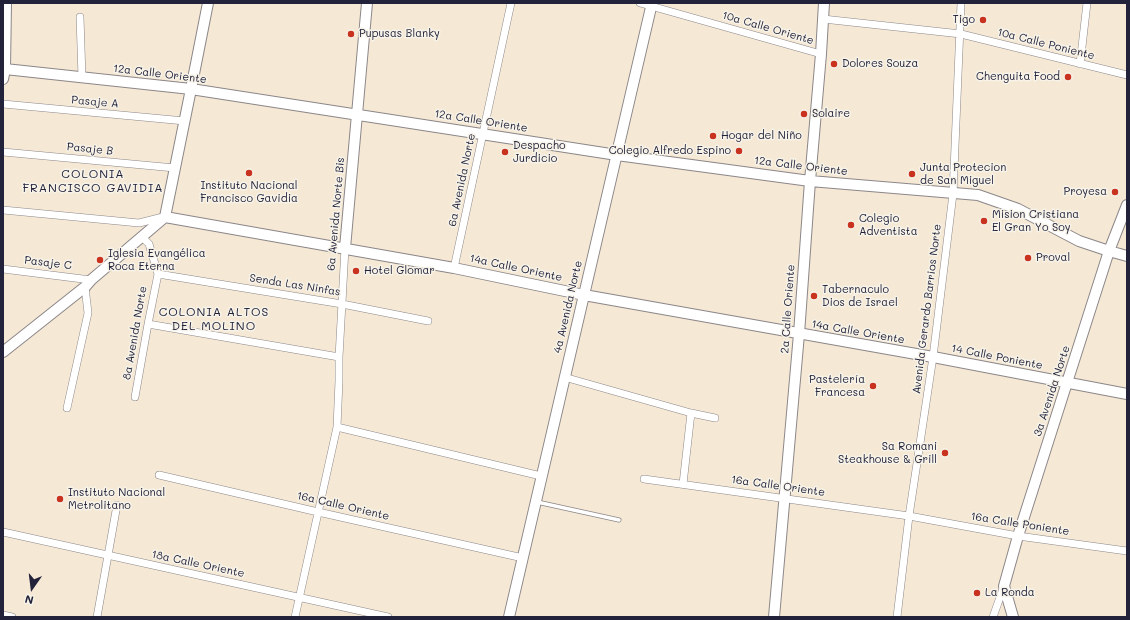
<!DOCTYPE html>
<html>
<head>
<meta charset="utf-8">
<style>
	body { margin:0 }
	#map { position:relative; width:1130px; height:620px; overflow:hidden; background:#f5e9d5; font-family:Mali,sans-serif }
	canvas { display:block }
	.frame { position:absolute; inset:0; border:4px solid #22223b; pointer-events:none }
	.north { position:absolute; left:12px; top:568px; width:40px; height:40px; -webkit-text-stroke:3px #f7f3e8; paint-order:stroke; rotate:194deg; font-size:11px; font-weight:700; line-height:16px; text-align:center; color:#22223b }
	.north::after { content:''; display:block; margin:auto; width:14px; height:18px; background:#22223b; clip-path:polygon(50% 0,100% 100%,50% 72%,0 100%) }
</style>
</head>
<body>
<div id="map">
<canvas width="1130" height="620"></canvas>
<div class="frame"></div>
<div class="north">N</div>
</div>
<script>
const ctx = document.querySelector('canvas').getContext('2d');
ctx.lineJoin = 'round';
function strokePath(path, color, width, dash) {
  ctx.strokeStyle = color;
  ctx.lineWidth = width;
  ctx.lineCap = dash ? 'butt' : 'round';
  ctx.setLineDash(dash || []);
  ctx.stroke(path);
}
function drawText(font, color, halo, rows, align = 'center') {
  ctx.font = font + ' Mali,sans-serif';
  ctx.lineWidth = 3;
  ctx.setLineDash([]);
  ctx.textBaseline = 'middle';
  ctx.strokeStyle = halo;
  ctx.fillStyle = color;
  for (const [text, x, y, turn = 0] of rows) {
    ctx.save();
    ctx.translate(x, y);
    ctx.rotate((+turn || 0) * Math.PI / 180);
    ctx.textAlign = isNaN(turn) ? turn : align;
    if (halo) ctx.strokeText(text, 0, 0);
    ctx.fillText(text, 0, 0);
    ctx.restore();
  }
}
const lane = new Path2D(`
	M537,502l82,18`);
const street = new Path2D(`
	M640,3l181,51
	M80,17l2,60
	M823,19l138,15 166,41
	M1080,64l7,-61
	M3,104l182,17
	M3,152l172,16
	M3,210l136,13 24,-6
	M454,268l57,-265
	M3,269l88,11
	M158,274l184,30 86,17
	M148,324l191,33
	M564,377l127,36 24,5
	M135,397l13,-73 10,-50 -9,-30 -7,-7
	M67,408l21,-95 -3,-26
	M337,427l204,49
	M159,475l159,37 205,46
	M644,479l265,37 109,20 109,15
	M683,484l8,-71
	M3,532l385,85
	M3,615l9,2
	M97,617l20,-112
	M295,617l42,-190 2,-46v-24l6,-109
	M897,617l12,-101 24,-159 20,-163 8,-191
	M993,617l11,-31`);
const secondary = new Path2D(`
	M5,69l186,20 426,66 193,26 168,14 40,14 61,32 30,10 18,5
	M3,79l2,-10 1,-66
	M165,217l289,51 130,27 349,62 194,37
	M165,217l26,-128 17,-86
	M345,248l22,-245
	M3,352l82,-65 6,-7 74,-63
	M509,617l143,-614
	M774,617l25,-283 11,-153 11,-127 3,-51
	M1013,617l-9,-31 14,-50 91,-285 18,-46`);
const markers = [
	[983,20,4,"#c8321e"],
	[351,34,4,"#c8321e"],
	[834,64,4,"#c8321e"],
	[1068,77,4,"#c8321e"],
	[804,114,4,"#c8321e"],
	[713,136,4,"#c8321e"],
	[739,151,4,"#c8321e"],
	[505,152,4,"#c8321e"],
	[249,173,4,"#c8321e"],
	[912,174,4,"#c8321e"],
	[1115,192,4,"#c8321e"],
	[984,221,4,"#c8321e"],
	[851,225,4,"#c8321e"],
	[1028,258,4,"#c8321e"],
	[100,260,4,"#c8321e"],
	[356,271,4,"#c8321e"],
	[814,296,4,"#c8321e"],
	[873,386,4,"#c8321e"],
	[945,453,4,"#c8321e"],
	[60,499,4,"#c8321e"],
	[977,593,4,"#c8321e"]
];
const poiNames = [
	["Tigo",975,20,"right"],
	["Pupusas Blanky",359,34],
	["Dolores Souza",842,64],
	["Chenguita Food",1060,77,"right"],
	["Solaire",812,114],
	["Hogar del Niño",721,136],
	["Despacho",513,146],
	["Jurdicio",513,159],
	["Colegio Alfredo Espino",731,151,"right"],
	["Junta Protecion",920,168],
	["de San Miguel",920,181],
	["Instituto Nacional",249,186,"center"],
	["Francisco Gavidia",249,199,"center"],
	["Proyesa",1107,192,"right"],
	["Mision Cristiana",992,215],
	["El Gran Yo Soy",992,228],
	["Colegio",859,219],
	["Adventista",859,232],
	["Iglesia Evangélica",108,254],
	["Roca Eterna",108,267],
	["Proval",1036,258],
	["Hotel Glomar",364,271],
	["Tabernaculo",822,290],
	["Dios de Israel",822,303],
	["Pastelería",865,380,"right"],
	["Francesa",865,393,"right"],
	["Sa Romani",937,447,"right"],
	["Steakhouse & Grill",937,460,"right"],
	["Instituto Nacional",68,493],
	["Metrolitano",68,506],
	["La Ronda",985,593]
];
const streetNames = [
	["10a Calle Oriente",768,28,16],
	["10a Calle Poniente",1046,44,14],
	["12a Calle Oriente",160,74,7],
	["Pasaje A",95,102,5],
	["12a Calle Oriente",481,121,9],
	["Pasaje B",90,149,6],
	["12a Calle Oriente",801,166,7],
	["6a Avenida Norte",462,180,-78],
	["6a Avenida Norte Bis",336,214,-85],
	["Pasaje C",48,263,7],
	["14a Calle Oriente",516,268,12],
	["Senda Las Ninfas",295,285,9],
	["4a Avenida Norte",568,307,-77],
	["2a Calle Oriente",788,309,-86],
	["Avenida Gerardo Barrios Norte",927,309,-83],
	["14a Calle Oriente",858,332,10],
	["8a Avenida Norte",135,333,-80],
	["14 Calle Poniente",997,357,11],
	["3a Avenida Norte",1052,391,-72],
	["16a Calle Oriente",778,486,8],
	["16a Calle Oriente",343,506,13],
	["16a Calle Poniente",1020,524,9],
	["18a Calle Oriente",198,564,12]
];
const neighbourhoodNames = [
	["COLONIA",93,174],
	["FRANCISCO GAVIDIA",93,188],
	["COLONIA ALTOS",214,312],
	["DEL MOLINO",214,326]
];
strokePath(lane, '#8c8688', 5);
strokePath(street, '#8c8688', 8);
strokePath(secondary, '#8c8688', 12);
strokePath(lane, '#fff', 3.5);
strokePath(street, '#fff', 7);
strokePath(secondary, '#fff', 10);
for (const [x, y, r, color] of markers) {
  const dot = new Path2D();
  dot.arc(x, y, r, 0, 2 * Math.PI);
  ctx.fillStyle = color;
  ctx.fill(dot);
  strokePath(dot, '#f7f3e8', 1.5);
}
drawText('11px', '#22223b', '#f7f3e8', poiNames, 'left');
drawText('11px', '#22223b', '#f7f3e8', streetNames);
ctx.letterSpacing = '1px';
drawText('12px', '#22223b', '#f7f3e8', neighbourhoodNames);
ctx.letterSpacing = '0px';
</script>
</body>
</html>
